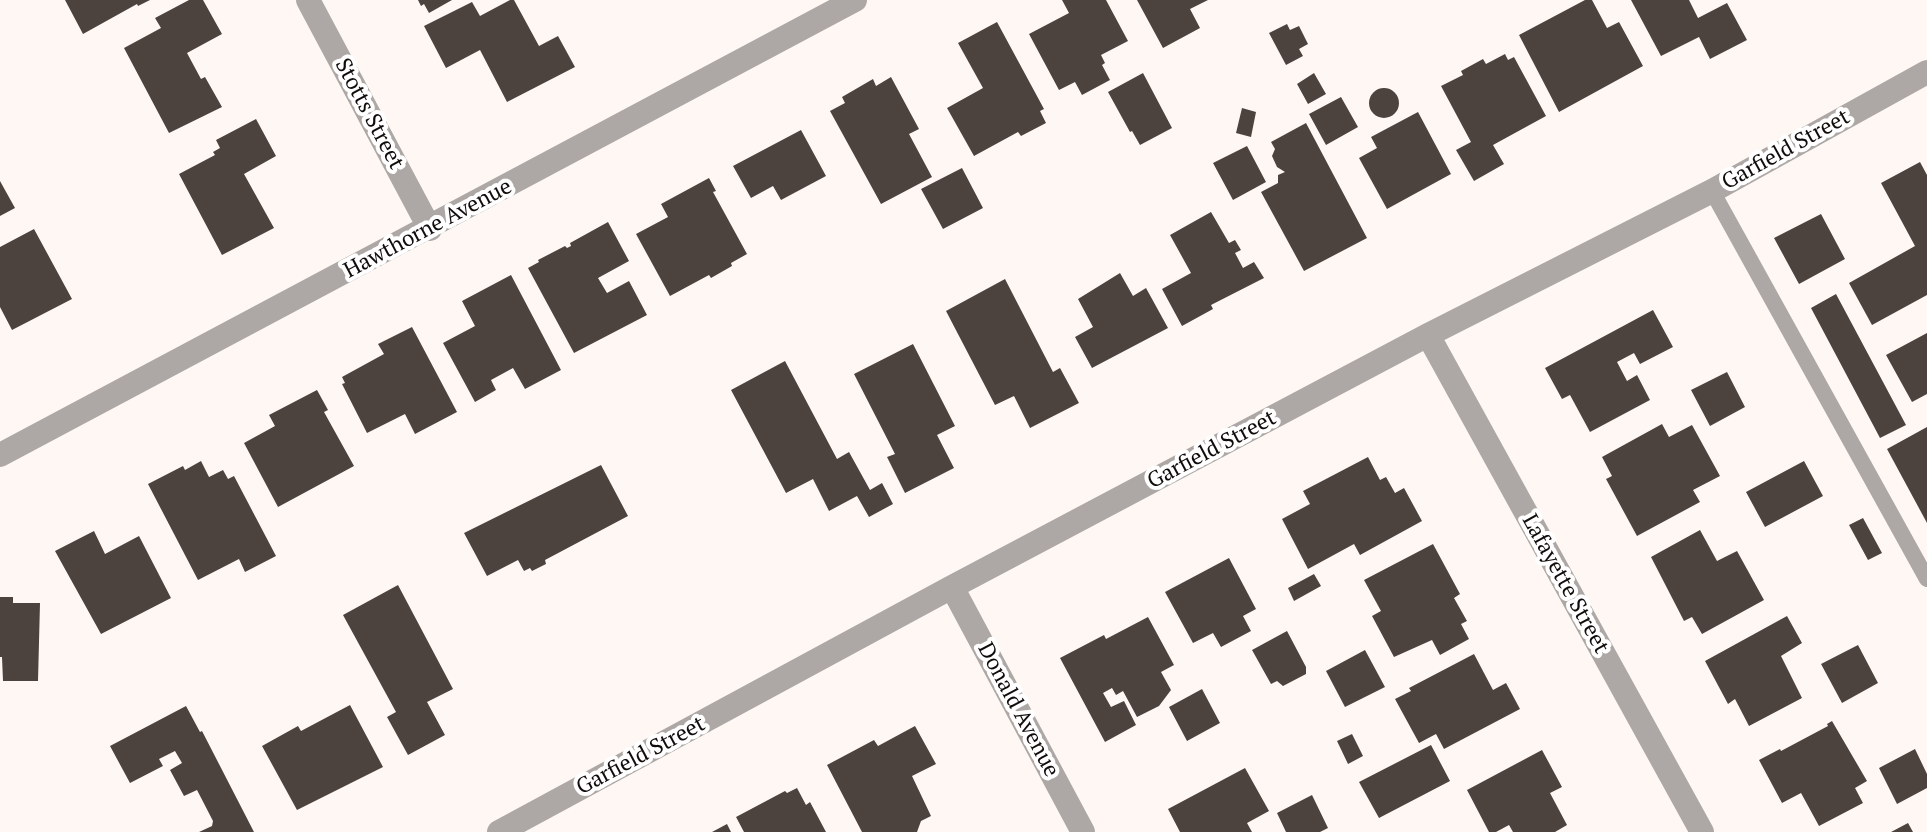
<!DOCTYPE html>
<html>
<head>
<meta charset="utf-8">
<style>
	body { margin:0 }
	canvas { display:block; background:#fef7f4 }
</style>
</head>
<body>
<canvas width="1927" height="832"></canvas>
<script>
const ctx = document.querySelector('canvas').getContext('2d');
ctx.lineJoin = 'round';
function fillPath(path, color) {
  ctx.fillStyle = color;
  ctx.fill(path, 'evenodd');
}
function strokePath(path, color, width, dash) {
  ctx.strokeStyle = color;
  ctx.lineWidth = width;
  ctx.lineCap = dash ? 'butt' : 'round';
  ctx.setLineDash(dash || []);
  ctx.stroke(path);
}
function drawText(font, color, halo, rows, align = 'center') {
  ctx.font = font + ' "PT Serif",serif';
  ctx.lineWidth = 8;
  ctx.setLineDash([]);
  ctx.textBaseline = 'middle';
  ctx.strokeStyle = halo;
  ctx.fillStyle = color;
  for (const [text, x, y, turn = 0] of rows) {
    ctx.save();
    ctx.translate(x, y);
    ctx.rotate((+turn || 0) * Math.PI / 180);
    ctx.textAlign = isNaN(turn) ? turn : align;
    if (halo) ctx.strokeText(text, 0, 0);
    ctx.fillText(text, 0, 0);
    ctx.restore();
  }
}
const building = new Path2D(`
	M65,0h85l-12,6 -1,-2 -54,30z
	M189,0h14l19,34 -35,19 14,26 4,-2 17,30 -53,26 -45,-85 37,-20 -6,-10z
	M418,0h34l-23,13 -5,-9 -3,2z
	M510,0h4l25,46 19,-10 17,31 -68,35 -27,-52 -34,18 -22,-42 48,-24 8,14z
	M1062,0h44l22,41 -27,14 4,8 -3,2 8,15 -28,15 -7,-13 -16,8 -30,-56 40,-21z
	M1137,0h71l-18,9 10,19 -37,20z
	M1585,0h7l15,28 12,-6 24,44 -84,46 -40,-77z
	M1631,0h58l9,18 29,-15 20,37 -37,19 -11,-22 -38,19z
	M997,22l47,87 -4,2 6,12 -25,13 -3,-4 -44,24 -27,-48 36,-20 -25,-45z
	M1287,24l3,6 9,-4 9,18 -9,5 4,7 -17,9 -17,-32z
	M1505,54l3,6 6,-3 32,59 -53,29 11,19 -30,17 -18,-31 15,-8 -30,-56 22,-11 -2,-4 22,-12 3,5z
	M1143,73l29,55 -32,17 -8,-14 -2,1 -22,-40z
	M1314,73l12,21 -18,10 -11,-20z
	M891,77l28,52 -10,5 23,43 -51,27 -51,-93 15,-8 -3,-6 31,-18 3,7z
	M1369 103a15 15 0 1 1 30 0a15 15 0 1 1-30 0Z
	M1341,97l17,30 -32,18 -17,-31z
	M1242,108l14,4 -5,25 -15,-4z
	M1418,112l33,62 -64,35 -28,-51 18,-10 -6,-11z
	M256,119l20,37 -32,18 30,54 -52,27 -43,-81 36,-19 -2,-3 7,-4 -4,-8z
	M1306,123l61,115 -63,33 -43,-79 17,-9v-8l7,-3 -8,-5 -5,-11 3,-7 -4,-7z
	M801,130l25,46 -45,24 -8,-14 -22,12 -18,-32z
	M1247,146l19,36 -33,18 -20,-37z
	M1920,162l7,13v120l-55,30 -23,-42 66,-37 -34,-63z
	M962,168l21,40 -40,21 -22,-40z
	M709,178l7,13 -3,1 34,62 -16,9 1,3 -21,12 -2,-3 -39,21 -34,-62 32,-17 -7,-13z
	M0,181l15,27 -15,8z
	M1211,212l18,31 6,-3 6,10 -6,3 8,15 11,-6 10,16 -53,27 2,4 -31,17 -20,-37 29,-16 -21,-38z
	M1821,214l24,45 -46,25 -25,-46z
	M608,222l21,39 -31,17 9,15 22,-12 18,34 -73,38 -46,-85 11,-6 -1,-2 27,-14 2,2 4,-2 -1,-3z
	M34,229l38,70 -60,31 -12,-23v-60z
	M1120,273l13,23 13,-8 22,40 -76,40 -17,-31 18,-10 -15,-28z
	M511,275l50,95 -36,19 -12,-21 -22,12 5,10 -21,12 -32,-59 32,-17 -13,-25z
	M1005,279l48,93 7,-4 19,35 -49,25 -16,-32 -19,9 -49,-94z
	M1836,294l70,131 -26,13 -69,-130z
	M1653,310l20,37 -33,17 -6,-11 -17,9 10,19 10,-6 13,25 -60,32 -20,-37 -8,4 -17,-31z
	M412,327l45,85 -42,22 -10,-20 -38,19 -25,-49 3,-1 -3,-6 42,-23 -6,-10z
	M1927,333v61l-15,8 -26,-47z
	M913,344l42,82 -18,9 17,33 -49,25 -18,-36 8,-3 -41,-80z
	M785,361l52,98 12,-7 21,38 12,-7 11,21 -24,13 -12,-21 -28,15 -16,-32 -27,14 -55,-103z
	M1727,372l18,35 -35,19 -19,-36z
	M317,390l11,20 -4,2 30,54 -76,41 -34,-64 31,-17 -6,-11z
	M1662,424l7,13 23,-12 28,51 -27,14 7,12 -63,34 -31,-57 6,-3 -10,-19z
	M1927,427v96l-40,-74z
	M1368,457l12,23 6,-3 9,16 9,-5 18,33 -62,34 -6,-11 -46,25 -26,-50 28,-15 -7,-13z
	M201,461l8,16 14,-7 5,9 6,-3 42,80 -31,16 -6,-13 -41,21 -50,-96 35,-18 2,4z
	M1804,461l19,35 -58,31 -19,-35z
	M601,465l27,51 -83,44 1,4 -14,7 -2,-3 -6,3 -6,-11 -31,16 -23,-43z
	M1863,518l19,35 -14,7 -19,-35z
	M1700,530l17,31 20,-10 27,49 -62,34 -10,-17 -8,4 -33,-64z
	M94,531l11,23 34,-18 32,62 -70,36 -46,-83z
	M1433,544l27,50 -6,4 13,23 -6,3 8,15 -29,16 -8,-15 -38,17 -22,-41 9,-5 -17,-31z
	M1229,558l27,51 -13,7 8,15 -30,16 -8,-14 -20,10 -28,-51z
	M1314,574l7,12 -27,15 -6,-13z
	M398,585l55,104 -26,13 18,33 -37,20 -21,-38 9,-5 -53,-97z
	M0,597h13v6h27l-2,78h-35l-1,-24h-2z
	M1787,616l15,27 -21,13 21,42 -53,28 -14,-27 -7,5 -23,-43z
	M1148,617l26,48 -13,7 10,18 -12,16 -22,11 -14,-26 -7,4 -4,-7 -9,5 8,14 13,-6 12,24 -31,17 -45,-84 44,-23 2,4z
	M1287,631l19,36v7l-23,12 -6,-5 -6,3 -19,-34z
	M1858,645l20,38 -36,20 -21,-39z
	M1365,650l20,37 -40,20 -19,-36z
	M1474,654l19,36 13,-7 14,26 -76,40 -8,-15 -17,9 -24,-44 16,-8 -2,-3z
	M1202,689l18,34 -33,18 -18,-34z
	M350,705l33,62 -86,43 -35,-64 36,-20 3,5z
	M186,706l14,26 2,-1 52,101h-55l13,-6 1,-5 -16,-31 -13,6 -14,-26 12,-7 -7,-12 -16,8 4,7 -33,17 -20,-37z
	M1832,721l35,60 -12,7 8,15 -44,23 -18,-33 -19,10 -23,-43 21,-11 1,2 47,-25 -1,-2z
	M915,726l21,38 -24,12 19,40 -10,5 -4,11h-55l-35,-67 47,-25 4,6z
	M1352,734l11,22 -15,8 -11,-23z
	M1431,745l19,36 -71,37 -20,-36z
	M1915,749l12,25v14l-30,16 -18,-36z
	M1542,750l20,37 -12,6 17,32 -12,7h-42l-4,-7 -13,7h-7l-22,-42z
	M1245,768l24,43 -22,12 5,9h-72l-12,-23z
	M797,788l9,17 4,-3 16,30h-82l-8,-15 49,-26 2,2z
	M1312,795l16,33 -8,4h-34l-9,-19z
	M1908,823l5,9h-22z
	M727,824l4,8h-19z`);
const service = new Path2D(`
	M1712,191l215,388`);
const minor = new Path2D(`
	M308,0l122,229
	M1428,335l274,497
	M0,455l855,-455
	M952,587l131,245
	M499,832l453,-245 476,-252 284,-144 215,-119`);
const streetNames = [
	["Stotts Street",369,114,62],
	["Garfield Street",1786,150,-29],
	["Hawthorne Avenue",428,229,-28],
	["Garfield Street",1212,450,-28],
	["Lafayette Street",1565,584,61],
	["Donald Avenue",1018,710,62],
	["Garfield Street",641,756,-28]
];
fillPath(building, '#4d433e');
strokePath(service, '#ada8a5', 16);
strokePath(minor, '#ada8a5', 24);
drawText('22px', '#100c0a', '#fff', streetNames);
</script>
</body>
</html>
